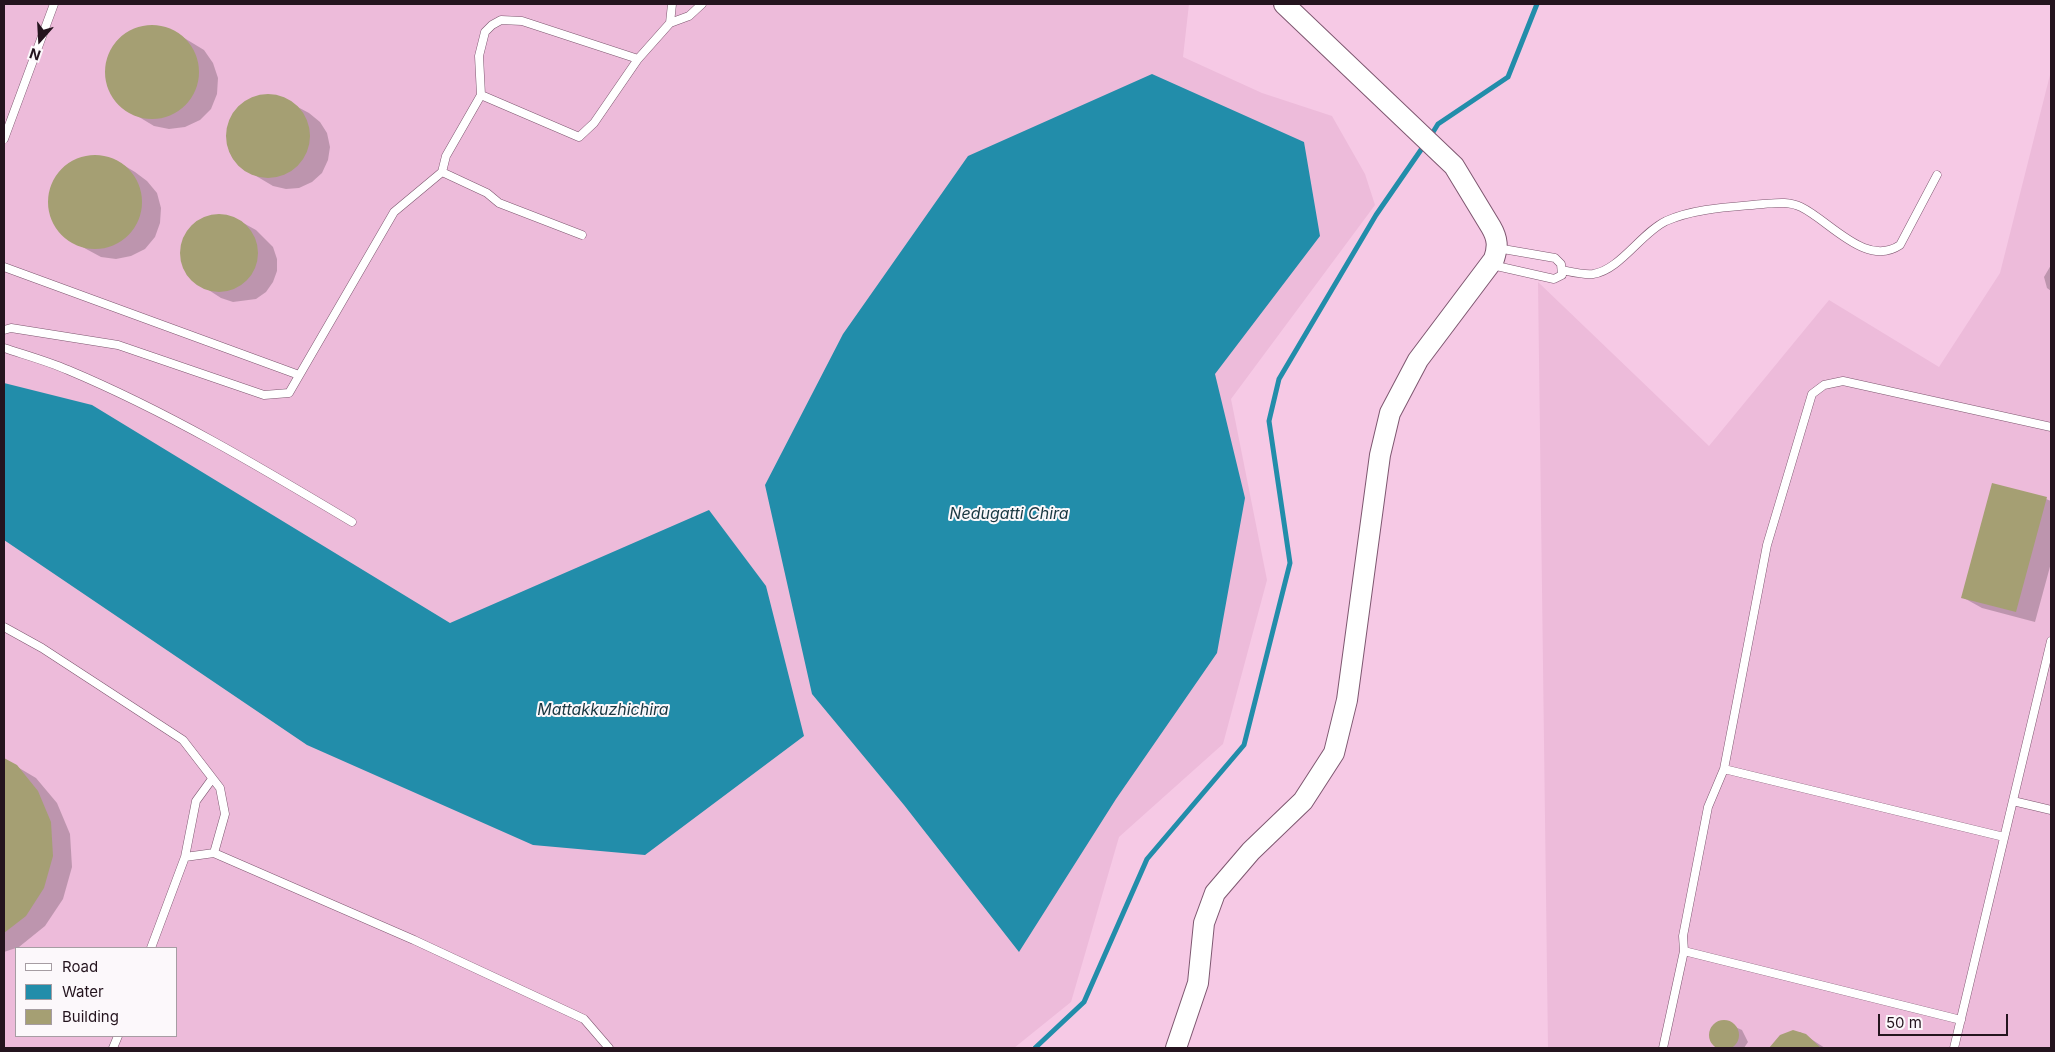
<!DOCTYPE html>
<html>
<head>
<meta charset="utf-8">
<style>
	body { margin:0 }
	#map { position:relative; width:2055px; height:1052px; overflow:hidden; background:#f6c9e5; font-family:Inter,sans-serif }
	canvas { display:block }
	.frame { position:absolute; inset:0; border:5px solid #24141e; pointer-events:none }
	.legend { position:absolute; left:15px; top:947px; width:162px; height:90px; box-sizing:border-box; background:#fcf8fb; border:1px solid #a69da3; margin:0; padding:6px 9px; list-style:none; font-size:15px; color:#24141e }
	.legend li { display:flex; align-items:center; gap:10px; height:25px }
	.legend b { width:25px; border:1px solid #a69da3 }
	.north { position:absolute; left:15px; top:15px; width:50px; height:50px; -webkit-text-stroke:4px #fcf8fb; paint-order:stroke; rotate:199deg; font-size:14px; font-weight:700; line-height:20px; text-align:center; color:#24141e }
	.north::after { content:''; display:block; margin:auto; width:18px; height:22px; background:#24141e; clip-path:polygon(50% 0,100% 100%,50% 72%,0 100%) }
	.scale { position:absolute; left:1878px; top:1014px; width:130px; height:22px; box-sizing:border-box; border:2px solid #24141e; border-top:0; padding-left:6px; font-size:15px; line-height:18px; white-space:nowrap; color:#24141e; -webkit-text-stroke:4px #fcf8fb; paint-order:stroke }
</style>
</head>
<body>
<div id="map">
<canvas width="2055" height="1052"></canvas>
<div class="frame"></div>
<ul class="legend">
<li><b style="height:6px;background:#fff"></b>Road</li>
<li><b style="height:14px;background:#228daa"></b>Water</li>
<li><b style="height:14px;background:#a59f73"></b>Building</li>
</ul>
<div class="north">N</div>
<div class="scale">50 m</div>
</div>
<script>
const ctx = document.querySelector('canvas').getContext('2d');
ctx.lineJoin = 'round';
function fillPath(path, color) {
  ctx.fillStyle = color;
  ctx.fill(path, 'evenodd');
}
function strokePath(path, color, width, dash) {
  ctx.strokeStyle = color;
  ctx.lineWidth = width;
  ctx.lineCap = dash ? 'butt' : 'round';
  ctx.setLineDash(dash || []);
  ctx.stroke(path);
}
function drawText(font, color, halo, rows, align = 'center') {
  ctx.font = font + ' Inter,sans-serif';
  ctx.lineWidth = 4;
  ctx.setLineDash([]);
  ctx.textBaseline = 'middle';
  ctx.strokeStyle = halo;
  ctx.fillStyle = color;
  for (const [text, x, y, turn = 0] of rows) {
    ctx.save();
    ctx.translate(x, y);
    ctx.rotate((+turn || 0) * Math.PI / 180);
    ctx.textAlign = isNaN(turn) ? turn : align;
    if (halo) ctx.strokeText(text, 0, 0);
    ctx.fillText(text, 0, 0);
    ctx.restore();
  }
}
const built = new Path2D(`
	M4,4h1185l-6,53 79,36 70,23 33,58 10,31 -144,194 36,181 -44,164 -104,93 -48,165 -57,46h-1010zM16,948h160v88h-160z
	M2051,71v977h-503l-10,-766 171,164 120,-146 110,67 61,-94z`);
const water = new Path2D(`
	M1152,74l152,68 16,94 -105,138 30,124 -28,155 -101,146 -97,153 -115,-147 -92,-111 -47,-209 78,-151 125,-178z
	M4,383l88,22 358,218 259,-113 57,76 38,150 -159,119 -112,-10 -226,-100 -303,-205z`);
const shadow = new Path2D(`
	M157,26l14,4 33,20 9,13 5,15 -1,16 -6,15 -11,11 -15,7 -16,2 -15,-3 -20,-12 -13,-8 -9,-11 -5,-13 -1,-15 4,-14 7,-12 12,-9 13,-5z
	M263,96h14l32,17 11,9 7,11 3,14 -2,13 -6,13 -10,9 -13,6 -13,1 -13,-3 -32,-19 -9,-10 -5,-13v-13l4,-13 8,-11 11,-8z
	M100,156l15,4 20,12 12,9 10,12 4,15 -1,15 -5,14 -10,12 -14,7 -15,3 -15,-2 -13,-7 -20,-11 -11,-11 -6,-14 -2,-14 3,-15 8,-13 11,-10 14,-5z
	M224,215l12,4 20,11 17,17 4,12v12l-4,11 -7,10 -10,7 -23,3 -12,-4 -31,-20 -6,-11 -3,-13 2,-13 6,-11 10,-9 12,-5z
	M2051,265v26l-4,-3 -3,-11z
	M2046,499l5,2v62l-16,59 -53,-14 -20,-11z
	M4,759l32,19 21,25 13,31 2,33 -9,32 -18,27 -26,21 -15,5z
	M1724,1022l18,8 6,12 -4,6h-24l-6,-3 -3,-13 5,-7z
	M1800,1032l25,16h-51z`);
const stream = new Path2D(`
	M1430,137l8,-13 70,-47 29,-73
	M1035,1048l49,-46 63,-143 97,-114 46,-182 -21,-142 10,-42 97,-164 49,-71`);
const building = new Path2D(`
	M105 72a47 47 0 1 1 94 0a47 47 0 1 1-94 0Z
	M226 136a42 42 0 1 1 84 0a42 42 0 1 1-84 0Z
	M48 202a47 47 0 1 1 94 0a47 47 0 1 1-94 0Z
	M180 253a39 39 0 1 1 78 0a39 39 0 1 1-78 0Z
	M1992,483l55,14 -31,115 -55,-14z
	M4,758l13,7 21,26 13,31 2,34 -9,32 -18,28 -22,17z
	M1709 1035a15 15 0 1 1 30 0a15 15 0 1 1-30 0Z
	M1793,1030l13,4 15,14h-52l11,-13z`);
const service = new Path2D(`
	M670,23l19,-7 13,-12
	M481,95l98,42 15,-14 44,-64 32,-36 2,-19
	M4,139l50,-135
	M442,172l45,21 12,10 83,32
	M1492,265l62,14 8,-4 -1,-11 -6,-6 -58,-10
	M4,267l295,108
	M1562,270c10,2 21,5 31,4 27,-4 48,-41 73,-53 29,-13 66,-14 97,-17 13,-1 26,-3 38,3 29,14 65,61 99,38l37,-70
	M4,330l7,-2 107,17 146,50 25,-2 105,-181 48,-40 4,-16 35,-61 -2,-39 6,-24 7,-7 9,-5 21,1 116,38
	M4,348c21,7 43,13 64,22 100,42 192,97 284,152
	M4,627l38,21 141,92 37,48 5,26 -11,39
	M1724,769l280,68
	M212,779l-16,22 -11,56 29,-4 200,87 170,79 25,29
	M2013,801l38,9
	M151,948l34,-91
	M1684,951l277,69
	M113,1048l5,-12
	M1663,1048l21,-97 -1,-15 25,-129 16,-38 43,-224 45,-151 12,-9 19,-4 208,46
	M1954,1048l97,-407`);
const secondary = new Path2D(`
	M1176,1048l22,-65 6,-60 11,-30 36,-42 52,-50 31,-48 13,-53 33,-245 10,-42 28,-53 76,-101c4,-12 4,-20 -3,-32l-37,-61 -170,-162`);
const waterNames = [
	["Nedugatti Chira",1009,514],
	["Mattakkuzhichira",603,710]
];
fillPath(built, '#edbbda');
fillPath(water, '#228daa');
fillPath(shadow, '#0003');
strokePath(stream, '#228daa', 5);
fillPath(building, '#a59f73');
strokePath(service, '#7e5770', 9);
strokePath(secondary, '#7e5770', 22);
strokePath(service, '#fff', 8);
strokePath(secondary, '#fff', 20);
drawText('italic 16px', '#193741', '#fcf8fb', waterNames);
</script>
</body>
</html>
